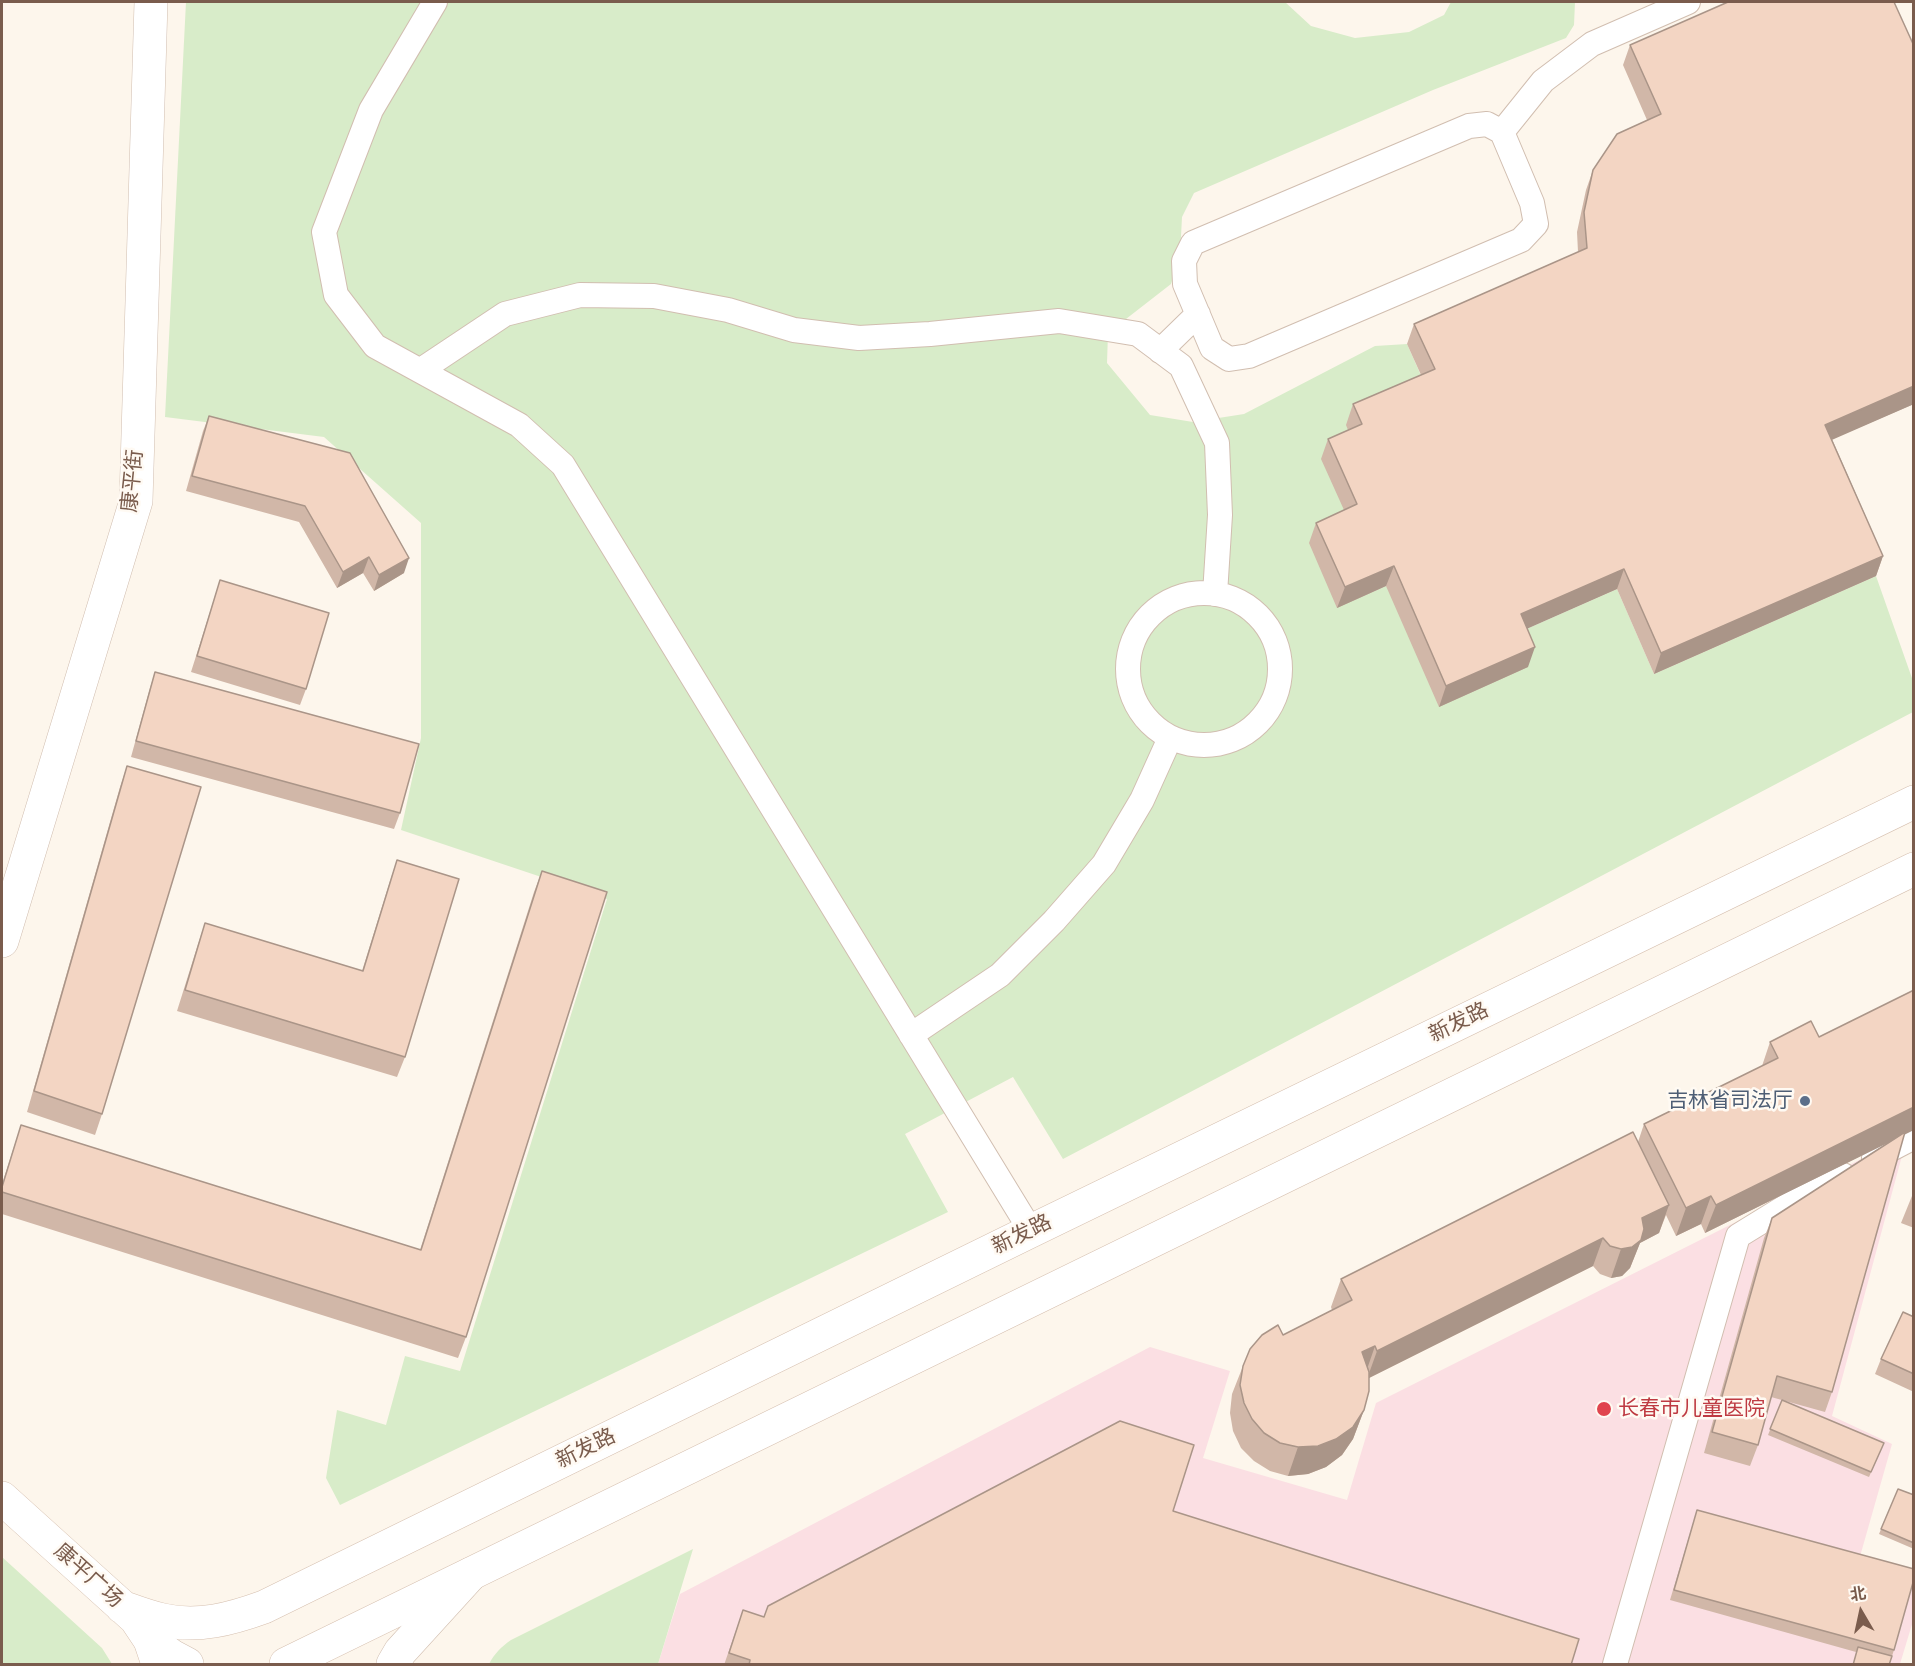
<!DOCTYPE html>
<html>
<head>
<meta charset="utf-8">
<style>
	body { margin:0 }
	#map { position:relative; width:1915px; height:1666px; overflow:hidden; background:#fdf6ec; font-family:Arial,"Noto Sans SC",sans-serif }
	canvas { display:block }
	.frame { position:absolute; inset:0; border:3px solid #7a5c4d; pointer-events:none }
	.north { position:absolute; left:1831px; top:1582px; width:60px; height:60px; -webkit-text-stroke:4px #fffaf3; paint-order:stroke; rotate:351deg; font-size:16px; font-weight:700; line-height:24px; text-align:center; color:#7a5c4d }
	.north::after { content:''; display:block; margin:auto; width:21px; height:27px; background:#7a5c4d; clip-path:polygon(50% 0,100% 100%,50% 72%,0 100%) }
</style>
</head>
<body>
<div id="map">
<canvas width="1915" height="1666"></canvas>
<div class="frame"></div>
<div class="north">北</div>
</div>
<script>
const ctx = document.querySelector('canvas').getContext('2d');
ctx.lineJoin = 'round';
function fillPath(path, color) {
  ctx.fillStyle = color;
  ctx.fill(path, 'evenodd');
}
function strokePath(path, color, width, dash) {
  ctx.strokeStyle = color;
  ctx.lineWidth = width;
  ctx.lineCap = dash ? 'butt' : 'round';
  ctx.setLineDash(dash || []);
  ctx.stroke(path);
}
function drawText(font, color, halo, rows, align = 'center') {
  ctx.font = font + ' Arial,"Noto Sans SC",sans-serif';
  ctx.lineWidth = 5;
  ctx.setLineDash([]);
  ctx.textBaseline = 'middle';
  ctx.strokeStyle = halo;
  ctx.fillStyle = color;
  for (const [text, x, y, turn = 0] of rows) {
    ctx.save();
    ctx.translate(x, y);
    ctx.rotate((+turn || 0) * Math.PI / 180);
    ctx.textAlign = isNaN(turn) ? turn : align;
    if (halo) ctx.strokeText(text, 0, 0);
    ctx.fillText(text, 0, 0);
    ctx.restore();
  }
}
const medical = new Path2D(`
	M1897,1141l6,11 -71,264 60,28 -33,116 54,17v44l-13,43h-1242l22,-70 470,-247 80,24 -27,87 144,42 29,-97z`);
const green = new Path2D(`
	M186,2h1099l26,24 44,12 54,-6 35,-17 7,-13h124l-1,23 -8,13 -133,52 -239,103 -12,24 -2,39 -9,28 -63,49 -1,30 43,52 43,7 51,-8 131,-68 32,-2 20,45 -73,56 -4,79 -13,83 49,-21 127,49 104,-46 37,85 222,-98 37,105v31l-850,447 -50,-82 -108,57 43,78 -608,293 -14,-27 11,-68 49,15 19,-69 55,15 147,-472 -206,-69 20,-92v-215l-97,-86 -159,-20z
	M693,1549l-35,115h-169c6,-11 12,-17 22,-24z
	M2,1557l100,91 10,16h-110z`);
const service = new Path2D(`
	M435,2l-64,108 -47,122 12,63 39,51 144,79 44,40 468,766
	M1487,124l15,8 30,71 4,21 -15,16 -272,116 -20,3 -17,-11 -27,-64 -1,-23 9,-18 276,-117z
	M1502,132l41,-51 49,-37 96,-42
	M1160,351l38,-37
	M421,370l84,-56 75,-19 74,1 74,14 66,20 65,8 71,-4 129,-13 79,13 43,32 36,77 3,72 -5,79
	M1128 669a76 76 0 1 1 152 0a76 76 0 1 1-152 0Z
	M911,1035l89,-60 54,-54 50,-57 38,-64 28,-62
	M1874,1158l40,-21
	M1615,1664l123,-428 52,-32 53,-29`);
const tertiary = new Path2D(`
	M2,941l134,-440 15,-499
	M150,1640l22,16 15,8
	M393,1664l7,-12 71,-78`);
const secondary = new Path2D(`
	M2,1498l134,121 14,21 8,24
	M122,1607c14,5 27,10 41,13 35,8 68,-1 101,-13l767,-376 883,-429
	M286,1664l1628,-795`);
const wall = new Path2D(`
	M1630,45l284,1v358l-82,35 51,117 -7,20 -222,98 -37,-85 -90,39 1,39 -89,40 -53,-121 -49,22 -28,-65 7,-20 28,-13 -23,-51 7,-20 20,-9 -2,-5 7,-21 68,-29 -14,-31 7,-20 164,-72 -1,-20 9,-42 7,-20 54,-50 -24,-55z
	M209,416l195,157 -30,18 -11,-18 -26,15 -38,-66 -113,-31 17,-60z
	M220,580l86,109 -6,16 -109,-33z
	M155,672l245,141 -6,16 -263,-72 19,-69z
	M127,766l-25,348 -7,21 -68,-23 93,-325z
	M397,860l8,197 -8,20 -220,-66 21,-67 7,-21 157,48 28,-90z
	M542,871l-76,466 -8,21 -456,-144v-30l19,-59 399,125 114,-358z
	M1819,1037l85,98 -72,257 -7,20 -54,-15 -13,48 -8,21 -46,-13 60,-215 8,-20 117,-76 -184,91 -4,-9 -25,12 -10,-21 -7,18 -19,10 -10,25 -8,8 -11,2 -11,-4 -7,-8 -224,112 -5,32 -11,29 -11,16 -16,12 -18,7 -20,2 -18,-5 -16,-10 -13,-13 -8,-17 -3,-18 2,-19 11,-28 40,-31 49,-25 -1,-3 10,-28 297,-137 6,-18 118,-58 8,-24z
	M1914,1191v37l-13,-5z
	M1914,1317v75l-39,-18 6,-15z
	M1782,1400l102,43 -15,34 -101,-42z
	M1898,1489l16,6v54l-35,-15z
	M1697,1510l197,140 -5,15 -33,-13 -186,-52z
	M1173,1511l398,154h-847l19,-55 21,7z`);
const shadedWall = new Path2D(`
	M1914,386v18l-96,42 7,-21z
	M1883,556l-7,20 -222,98 7,-21z
	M369,557l-6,16 -26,15 6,-16z
	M409,558l-5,15 -30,18 5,-16z
	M1394,566l-8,20 -49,22 8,-21z
	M1624,569l-7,20 -104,46 8,-21z
	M1535,647l-7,20 -89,40 7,-21z
	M1914,1107v23l-209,103 11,-28z
	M1711,1196l-10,28 -25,12 10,-28z
	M1669,1205l-10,28 -19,10 -10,25 -8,8 -11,2 10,-29 21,-31z
	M1603,1238l-10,28 -226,113 10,-28z
	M1375,1346l-10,29 -3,-23z
	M1364,1410l-11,29 -11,16 -16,12 -18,7 -20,2 10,-29z`);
const building = new Path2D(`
	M1728,2h166l20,44v340l-89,39 58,131 -222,97 -37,-84 -103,45 14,33 -89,39 -52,-120 -49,21 -29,-64 41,-19 -29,-65 34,-15 -9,-20 82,-35 -21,-45 173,-76 -3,-36 9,-42 24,-36 44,-20 -31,-69z
	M209,416l141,37 59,105 -30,17 -10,-18 -26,15 -38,-66 -113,-30z
	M220,580l109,33 -23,76 -109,-33z
	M155,672l264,72 -19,69 -264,-72z
	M127,766l74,21 -99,327 -68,-23z
	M397,860l62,19 -54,178 -220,-67 20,-67 158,48z
	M542,871l65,21 -141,445 -464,-145v-5l19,-62 400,125z
	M1914,990v117l-198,98 -5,-9 -25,12 -42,-84 134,-66 -8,-16 41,-21 8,16z
	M1633,1132l36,73 -27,13 2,11 -3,11 -9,7 -11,2 -11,-3 -7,-8 -226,113 -2,-5 -13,6 7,20v19l-5,19 -11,17 -17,12 -18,7 -20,1 -18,-4 -16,-10 -12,-14 -8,-16 -4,-18 3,-19 7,-17 12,-14 16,-10 5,10 69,-35 -11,-21z
	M1905,1132l-73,260 -55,-16 -19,69 -46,-13 60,-214z
	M1903,1312l11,5v57l-33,-15z
	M1782,1400l102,43 -13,29 -101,-43z
	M1120,1421l74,24 -21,66 406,128 -8,26h-822l1,-5 -21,-7 14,-43 21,7 4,-11z
	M1898,1489l16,6v48l-33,-14z
	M1697,1510l217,59v10l-20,71 -220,-60z
	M1858,1647l34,9 -3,9h-36z`);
const markers = [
	[1805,1101,6,"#5c6f8a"],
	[1604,1409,8,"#e0444e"]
];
const streetNames = [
	["康平街",133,481,-84],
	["新发路",1459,1023,-26],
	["新发路",1022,1235,-26],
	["新发路",586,1449,-26],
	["康平广场",88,1576,42]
];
const serviceNames = [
	["吉林省司法厅",1793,1101]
];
const healthNames = [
	["长春市儿童医院",1618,1409]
];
fillPath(medical, '#fbdfe3');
fillPath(green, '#d8ecc9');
strokePath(service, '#d1beb0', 26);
strokePath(tertiary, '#d1beb0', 34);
strokePath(secondary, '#d6c0b0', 34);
strokePath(service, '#fff', 24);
strokePath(tertiary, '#fff', 33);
strokePath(secondary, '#fff', 33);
fillPath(wall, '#d1b7a8');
fillPath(shadedWall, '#aa9588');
fillPath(building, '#f3d5c3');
strokePath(building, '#aa9588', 1.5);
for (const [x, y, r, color] of markers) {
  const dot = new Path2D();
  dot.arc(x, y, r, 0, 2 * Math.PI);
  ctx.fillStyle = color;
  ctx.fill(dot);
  strokePath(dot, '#fffaf3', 2);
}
drawText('21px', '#7a5c4d', '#fffaf3', streetNames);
drawText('21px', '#4e5e75', '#fffaf3', serviceNames, 'right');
drawText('21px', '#be3a42', '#fffaf3', healthNames, 'left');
</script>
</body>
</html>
